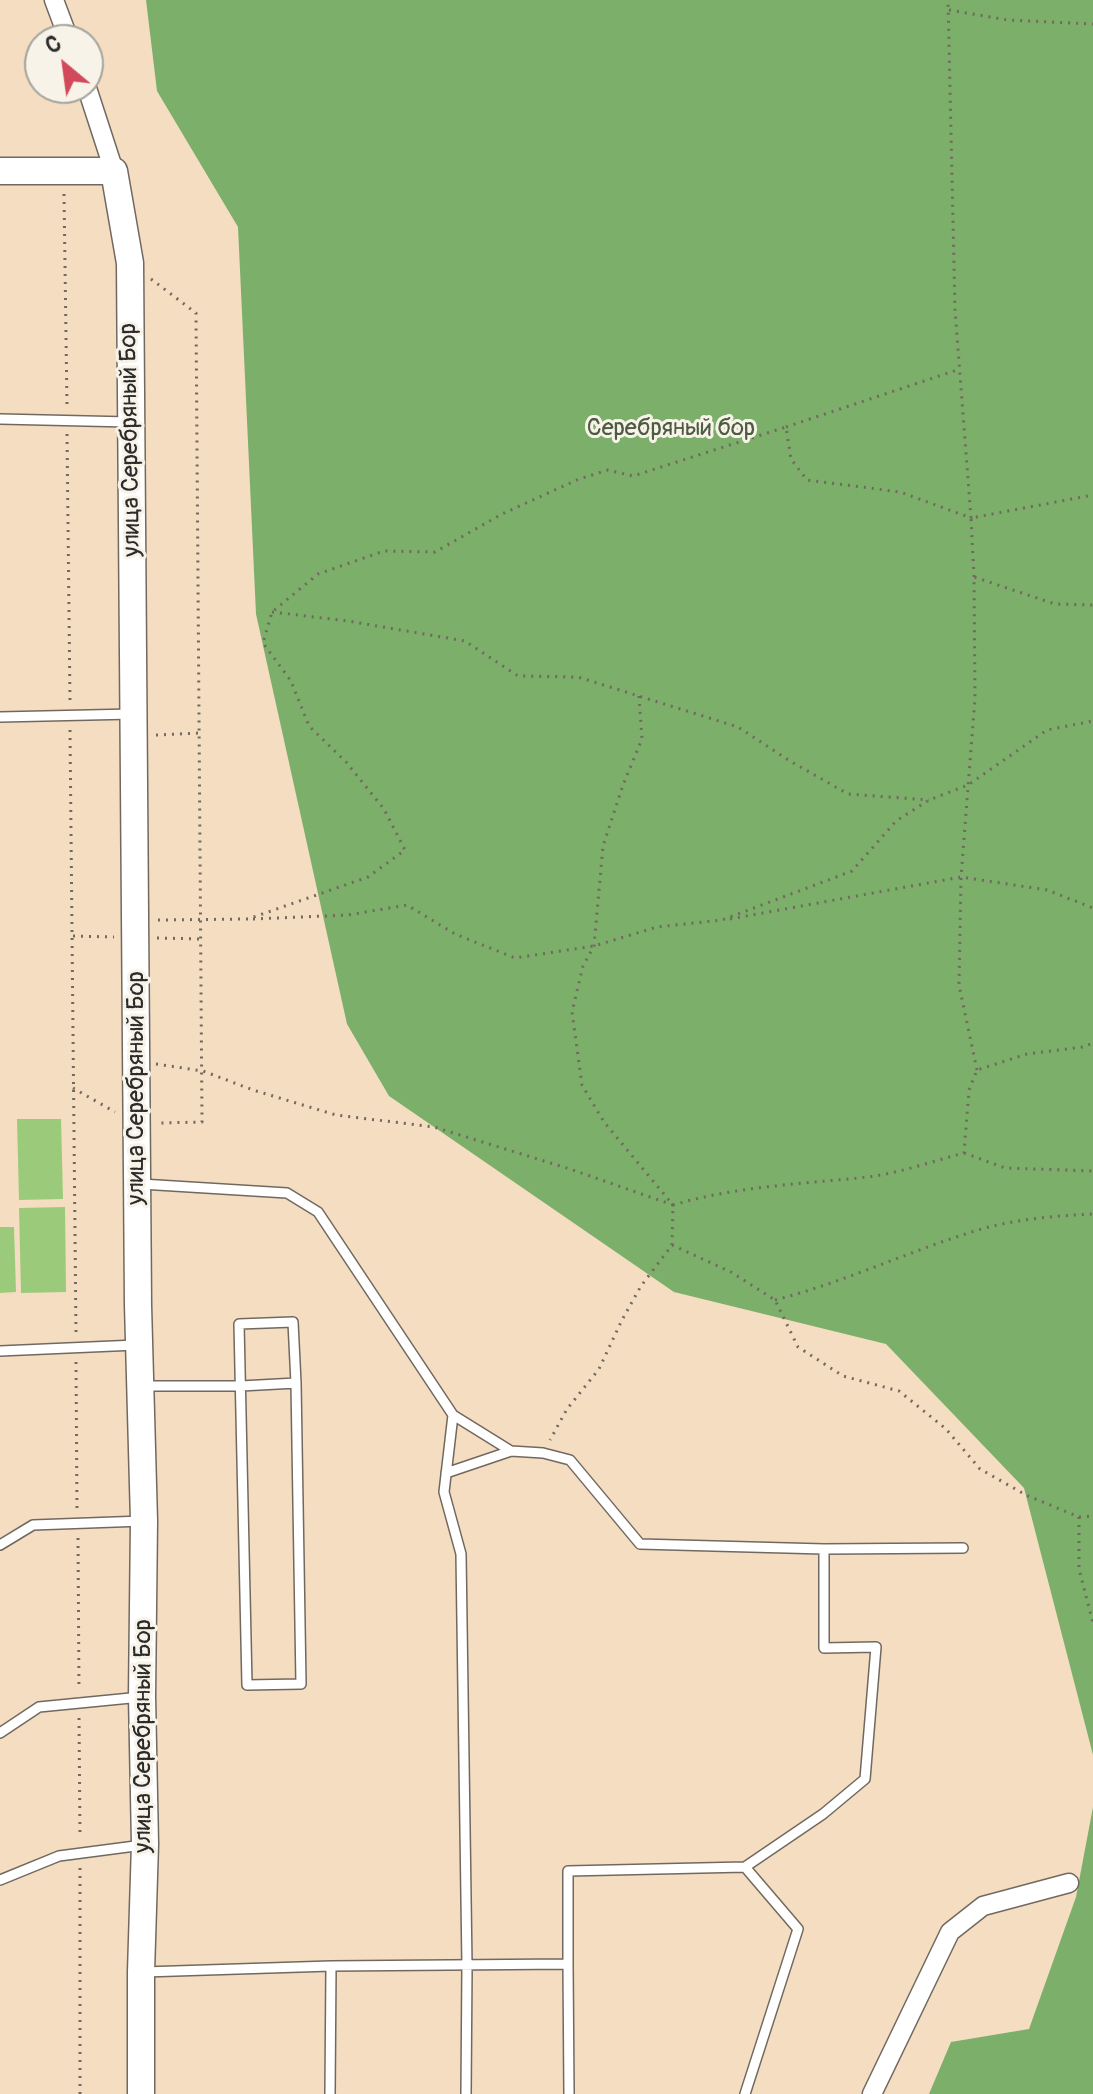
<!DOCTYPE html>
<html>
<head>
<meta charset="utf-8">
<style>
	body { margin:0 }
	#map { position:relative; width:1093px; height:2094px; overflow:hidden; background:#f4ddc1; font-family:Pangolin,sans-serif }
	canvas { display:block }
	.north { position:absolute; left:24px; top:24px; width:80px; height:80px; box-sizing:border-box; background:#f7f3e8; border:2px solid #a5a39c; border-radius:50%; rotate:331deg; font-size:22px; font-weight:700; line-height:32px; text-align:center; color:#2b2b2b }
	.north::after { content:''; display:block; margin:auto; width:28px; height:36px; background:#d1495b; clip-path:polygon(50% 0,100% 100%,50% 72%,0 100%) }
</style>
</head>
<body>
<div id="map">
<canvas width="1093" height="2094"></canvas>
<div class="north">С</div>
</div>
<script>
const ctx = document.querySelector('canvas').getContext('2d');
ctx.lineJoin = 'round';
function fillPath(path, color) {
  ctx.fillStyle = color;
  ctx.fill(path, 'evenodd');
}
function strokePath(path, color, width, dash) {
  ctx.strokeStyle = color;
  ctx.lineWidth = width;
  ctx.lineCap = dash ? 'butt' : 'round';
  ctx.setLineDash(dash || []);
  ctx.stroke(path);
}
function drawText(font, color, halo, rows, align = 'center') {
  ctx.font = font + ' Pangolin,sans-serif';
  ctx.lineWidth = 6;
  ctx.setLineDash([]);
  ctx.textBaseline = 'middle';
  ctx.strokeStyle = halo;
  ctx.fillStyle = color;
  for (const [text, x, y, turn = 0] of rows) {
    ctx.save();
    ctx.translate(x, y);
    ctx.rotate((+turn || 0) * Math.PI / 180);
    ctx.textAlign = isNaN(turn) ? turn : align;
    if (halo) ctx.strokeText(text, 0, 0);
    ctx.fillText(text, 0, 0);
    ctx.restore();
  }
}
const green = new Path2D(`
	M17,1119h44l2,80 -44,1z
	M65,1207l1,85 -45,1 -2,-85z
	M0,1227h14l2,65 -16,1z`);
const forest = new Path2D(`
	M146,0h947v1755l-69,-267 -138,-144 -212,-52 -285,-196 -42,-72 -91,-410 -18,-387 -81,-136z
	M1093,1807v287h-164l22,-52 78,-13 47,-132z`);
const path = new Path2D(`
	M949,10l59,10 85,4
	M64,194l3,212
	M151,279l45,34 6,809 -42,1
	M786,427l174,-58
	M67,434l3,268
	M974,577l-3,-59 122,-23
	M272,612l76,9 117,20 53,35 60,1 160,50 52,34 58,33 81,6
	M639,696l3,43 -19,46 -20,61 -9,100 -11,20 -11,46 10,73 22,37 69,83c64,-19 129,-21 195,-28 32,-4 65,-16 96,-24l5,-63 8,-20 50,-16 56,-7 10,-4
	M70,730l6,604
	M156,735l44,-2
	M253,919l95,-4 59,-10 48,29 60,24 79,-12 63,-19 65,-7 130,-49 44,-50 33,-21 39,-15 79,-55 46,-9
	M730,919l231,-42 14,-179 -1,-121 81,27 38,1
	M158,920l90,-1 120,-42 37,-27 -21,-41 -38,-47 -37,-36 -18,-45 -28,-38 9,-31 46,-38 66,-23 51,1 67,-38 77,-35 29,-9 25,6 153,-49 5,32 16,21 93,12 71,26 -16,-208 -7,-310
	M73,936l41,1
	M157,938l45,1
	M156,1064l47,7 50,19 83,25 98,12 136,42 103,36 -1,40 -31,41 -19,34 -23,49 -32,40 -17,31
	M977,1070l-18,-85 2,-108 86,13 46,18
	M73,1088l42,24
	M964,1153l41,15 88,3
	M672,1245l59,27 44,28 23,47 45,29 56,15 47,38 34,40 46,26 53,22 14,-1
	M775,1300c70,-18 134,-49 203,-70 37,-11 76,-14 115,-16
	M76,1362l1,148
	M1079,1517v52l14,54
	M78,1538l1,152
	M79,1718l1,120
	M80,2094v-228`);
const lane = new Path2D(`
	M0,419l129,3
	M0,717l133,-3
	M141,1184l146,9 31,19 135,203 58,36
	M0,1351l136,-6
	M144,1386h97l55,-3 5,301 -54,1 -8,-361 54,-2 3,61
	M453,1415l-9,77 17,62 6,412 -1,128
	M446,1473l65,-22 32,2 27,7 70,84 184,5 139,-1
	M0,1545l33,-20 110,-4
	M0,1733l39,-26 102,-10
	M0,1880l59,-24 84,-11
	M568,1964v-93l177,-4 78,-53 42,-35 11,-132 -52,1v-99
	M144,1972l187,-6 237,-2 1,130
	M330,2094l1,-128
	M745,2094l53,-165 -53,-62`);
const street = new Path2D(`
	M54,0l15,40
	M87,88l27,83
	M872,2094l78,-162 33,-26 86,-23`);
const secondary = new Path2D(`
	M0,171h114l16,92 8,1042 6,216 -2,175 3,148 -4,128v122`);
const parkNames = [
	["Серебряный бор",671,429]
];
const streetNames = [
	["улица Серебряный Бор",131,440,-91],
	["улица Серебряный Бор",137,1088,-90],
	["улица Серебряный Бор",144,1736,-90]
];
fillPath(green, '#9bcb7a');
fillPath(forest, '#7caf6a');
strokePath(lane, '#716960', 12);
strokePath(street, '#716960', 21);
strokePath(secondary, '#716960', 29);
strokePath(path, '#716960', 3, [2, 6]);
strokePath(lane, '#fff', 9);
strokePath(street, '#fff', 18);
strokePath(secondary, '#fff', 26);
drawText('24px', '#4d5b43', '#f7f3e8', parkNames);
drawText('24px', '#2b2b2b', '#f7f3e8', streetNames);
</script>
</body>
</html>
